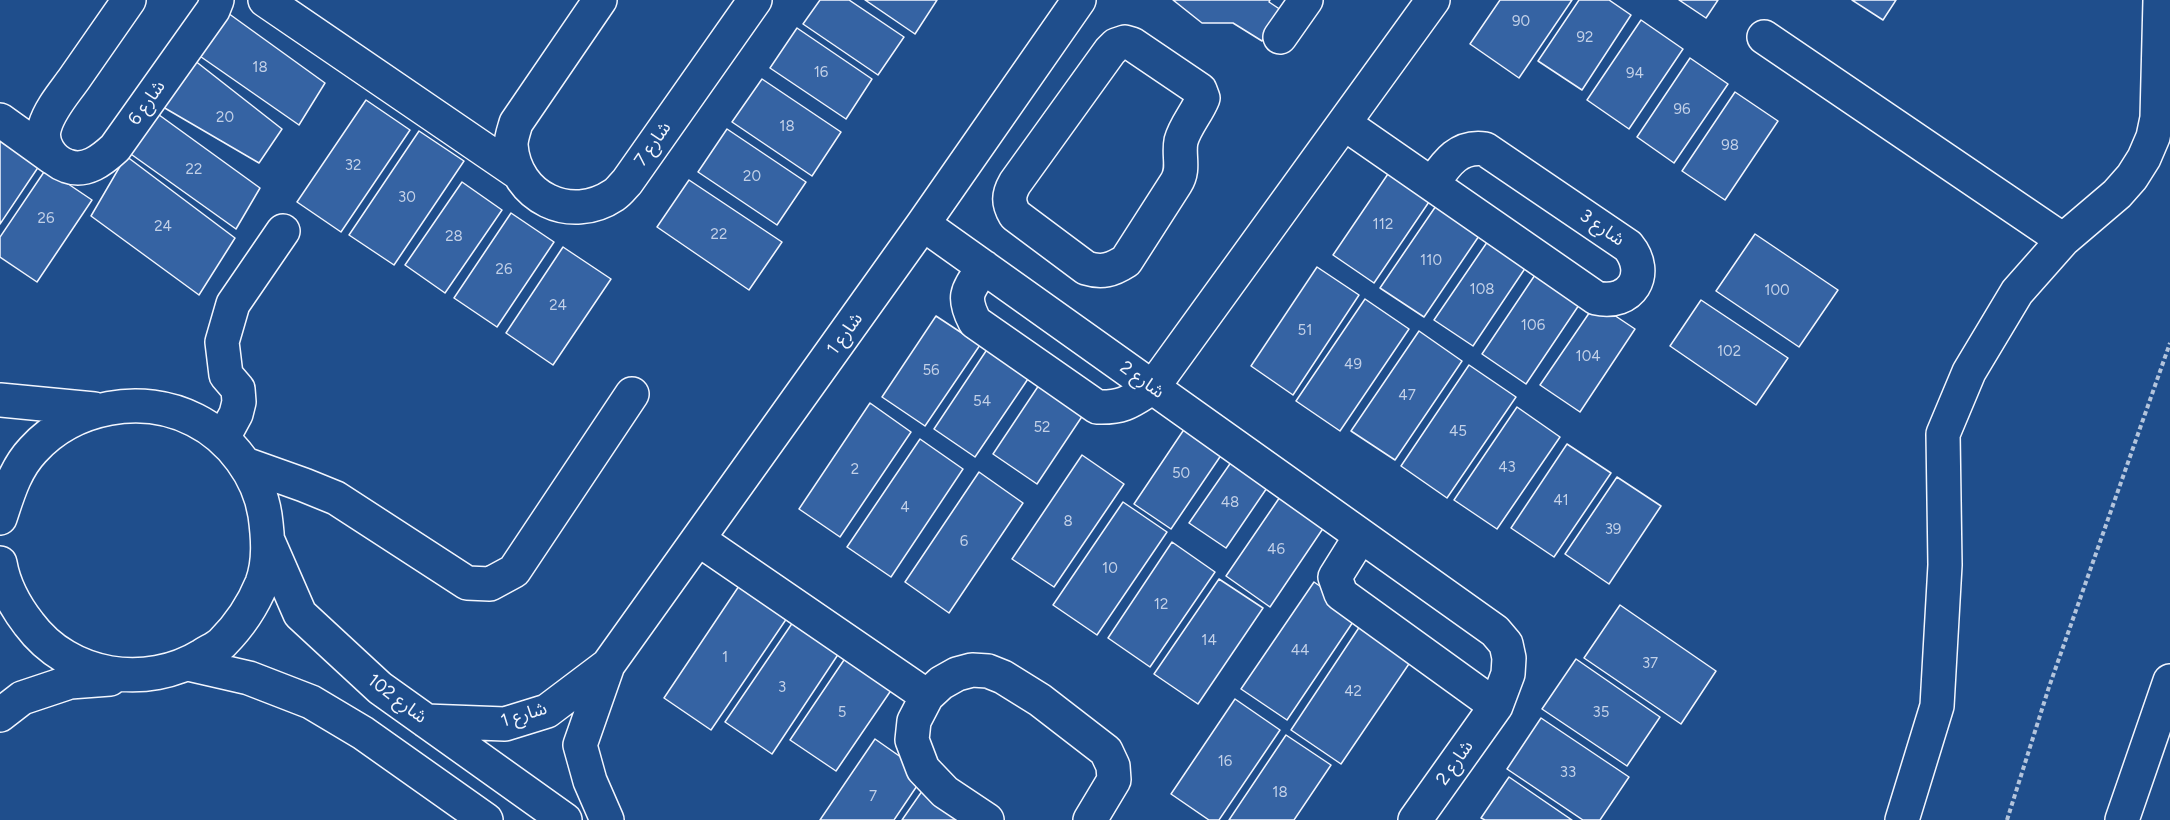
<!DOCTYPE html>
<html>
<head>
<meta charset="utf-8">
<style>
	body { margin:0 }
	canvas { display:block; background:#1f4e8c }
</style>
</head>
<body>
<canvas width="2170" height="820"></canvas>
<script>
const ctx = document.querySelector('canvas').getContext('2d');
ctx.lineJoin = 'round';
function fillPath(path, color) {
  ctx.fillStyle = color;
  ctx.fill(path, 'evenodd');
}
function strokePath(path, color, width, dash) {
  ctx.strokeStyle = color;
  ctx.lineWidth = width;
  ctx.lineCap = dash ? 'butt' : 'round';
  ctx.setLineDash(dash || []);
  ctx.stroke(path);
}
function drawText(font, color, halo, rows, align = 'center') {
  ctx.font = font + ' Figtree,"Noto Sans Arabic",sans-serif';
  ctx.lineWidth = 4.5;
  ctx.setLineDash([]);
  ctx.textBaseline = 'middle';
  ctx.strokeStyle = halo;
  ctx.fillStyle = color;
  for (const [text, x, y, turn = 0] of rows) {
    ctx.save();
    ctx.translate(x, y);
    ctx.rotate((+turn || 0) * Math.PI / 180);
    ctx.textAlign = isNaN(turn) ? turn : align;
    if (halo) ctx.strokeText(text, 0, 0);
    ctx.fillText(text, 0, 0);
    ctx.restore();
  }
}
const building = new Path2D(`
	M820,0h29l55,37 -26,38 -75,-51z
	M865,0h72l-22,34z
	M1173,0h97l-1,2 12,8 -19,31 -29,-18h-31z
	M1500,0h72l-53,78 -49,-34z
	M1579,0h30l22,15 -49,75 -44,-29z
	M1679,0h39l-12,18z
	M1852,0h44l-13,20z
	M221,8l104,75 -26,42 -105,-73z
	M1641,20l42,29 -54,80 -42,-29z
	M797,28l75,51 -26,40 -76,-51z
	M1690,58l38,26 -54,79 -37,-26z
	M194,60l88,69 -23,34 -96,-56z
	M762,79l79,53 -29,44 -80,-54z
	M1735,92l43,29 -53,79 -43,-29z
	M366,100l44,30 -69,102 -44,-30z
	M155,112l105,76 -24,41 -108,-77z
	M727,129l79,53 -29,43 -79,-53z
	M419,131l45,30 -70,104 -45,-30z
	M0,141l39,25 -39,58z
	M126,156l109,82 -36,57 -108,-79z
	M1392,168l41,28 -59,87 -41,-28z
	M46,169l46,31 -55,82 -37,-25v-20z
	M689,180l93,62 -33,48 -92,-63z
	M462,182l40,28 -57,83 -40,-28z
	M1438,203l43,30 -57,84 -44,-29z
	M511,213l43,29 -57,85 -43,-29z
	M1755,234l83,56 -39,57 -83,-56z
	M1492,235l38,26 -57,85 -39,-26z
	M563,247l48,32 -58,86 -47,-32z
	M1317,267l42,28 -66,100 -42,-29z
	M1539,269l44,30 -57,85 -44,-30z
	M1365,299l44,30 -69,102 -44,-30z
	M1701,300l87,58 -32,47 -86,-59z
	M1596,303l39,26 -55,83 -40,-27z
	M936,316l44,29 -55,81 -43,-29z
	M1419,331l43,30 -67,99 -44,-29z
	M988,348l42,28 -55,81 -41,-28z
	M1469,365l47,32 -69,101 -46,-32z
	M1047,373l44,30 -54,81 -44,-30z
	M870,403l41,29 -71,105 -41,-28z
	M1517,407l43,30 -63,92 -43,-29z
	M1191,419l37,26 -57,84 -37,-25z
	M920,439l43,30 -72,108 -44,-30z
	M1567,444l44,29 -57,84 -43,-29z
	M1082,455l42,29 -70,103 -42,-28z
	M1234,458l37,24 -45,66 -37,-25z
	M979,472l44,31 -74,110 -44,-31z
	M1617,477l44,29 -52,78 -44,-30z
	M1282,494l44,30 -56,83 -44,-31z
	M1123,502l44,30 -70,103 -44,-30z
	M1172,542l43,30 -65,95 -42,-29z
	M1219,579l44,29 -65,96 -44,-30z
	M1314,582l45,31 -72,107 -46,-31z
	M739,586l48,32 -76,112 -47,-32z
	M1620,605l96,66 -35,53 -97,-66z
	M1364,620l51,35 -74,109 -50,-34z
	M793,622l46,31 -67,101 -47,-32z
	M848,654l46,32 -58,85 -46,-31z
	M1576,659l84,58 -33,49 -85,-57z
	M1235,699l45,31 -61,90h-10l-38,-26z
	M1541,718l88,59 -29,43h-17l-76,-51z
	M1286,735l45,30 -37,55h-65z
	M875,739l50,35 -31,46h-74z
	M1509,777l63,43h-87l-4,-2z
	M927,784l38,36h-63z`);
const path = new Path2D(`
	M2007,820l42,-133 121,-344`);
const minor = new Path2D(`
	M129,0c-18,26 -37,53 -55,79 -10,14 -24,30 -29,47 -6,17 7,35 22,40 19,7 35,-6 48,-18l98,-138 4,-10
	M265,0l252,172
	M600,0l-84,123c-2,7 -5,15 -5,22 4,53 60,79 103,50 5,-3 9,-9 13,-13l128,-182
	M1280,37l26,-37
	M1764,37l299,203
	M1125,42l7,2 68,46 3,8c-6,15 -18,28 -22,43 -3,15 4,28 -5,42l-50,78c-14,9 -24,12 -40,7l-71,-53c-7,-12 -7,-20 0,-32l95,-132 6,-6z
	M0,120l53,38
	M1345,124l251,174c35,8 55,-24 32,-52l-143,-97c-27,-4 -39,15 -53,35
	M923,224l572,407 11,13 3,14 -1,16 -12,32 -81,114
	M984,267c-16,23 -23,28 -9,55l122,85c27,1 34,-6 56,-20l280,-387
	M0,400l94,9
	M223,438l13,-24 3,-12 -1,-13 -12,-14 -4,-33 11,-38 50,-73
	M245,464l59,21 32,13 131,85 23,1 24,-13 118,-177
	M0,518c8,-24 15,-49 33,-68 40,-44 109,-57 162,-30 36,18 64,56 70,95 3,22 5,46 -3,68 -9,22 -23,43 -40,60 -5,5 -13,8 -19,12 -57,35 -134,23 -174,-31 -14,-18 -25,-38 -29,-61
	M1360,537l-25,40 6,17 155,112
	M698,539l229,157
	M269,543l31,71 80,74 185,132
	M188,664l61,14 62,24 52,31 123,87
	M0,715l22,-17 48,-16 40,-3
	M426,721l79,3 42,-13 61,-46
	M607,820l-17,-39 -10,-36 28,-80 315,-441 156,-224
	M987,820l-42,-28 -22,-23 -11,-29 2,-19 13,-25 14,-13 16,-9 15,-4 16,1 15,6 37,23 66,51 7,15 1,14 -24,40
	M1902,820l35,-114 8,-141 -2,-131 26,-62 48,-80 46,-52 54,-46 15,-17 12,-19 9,-21 4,-19 3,-118`);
const highway = new Path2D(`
	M2122,820l48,-139`);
const numberNames = [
	["90",1521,22],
	["92",1585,38],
	["18",260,68],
	["16",821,73],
	["94",1635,74],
	["96",1682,110],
	["20",225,118],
	["18",787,127],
	["98",1730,146],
	["32",353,166],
	["22",194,170],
	["20",752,177],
	["30",407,198],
	["26",46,219],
	["112",1383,225],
	["24",163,227],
	["22",719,235],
	["28",454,237],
	["110",1431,261],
	["26",504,270],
	["108",1482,290],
	["100",1777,291],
	["24",558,306],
	["106",1533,326],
	["51",1305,331],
	["102",1729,352],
	["104",1588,357],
	["49",1353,365],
	["56",931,371],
	["47",1407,396],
	["54",982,402],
	["52",1042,428],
	["45",1458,432],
	["43",1507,468],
	["2",855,470],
	["50",1181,474],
	["41",1561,501],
	["48",1230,503],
	["4",905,508],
	["8",1068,522],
	["39",1613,530],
	["6",964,542],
	["46",1276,550],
	["10",1110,569],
	["12",1161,605],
	["14",1209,641],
	["44",1300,651],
	["1",725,658],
	["37",1650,664],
	["3",782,688],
	["42",1353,692],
	["5",842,713],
	["35",1601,713],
	["16",1225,762],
	["33",1568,773],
	["18",1280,793],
	["7",873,797]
];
const streetNames = [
	["شارع 6",147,103,-55],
	["شارع 7",653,144,-55],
	["شارع 3",1602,228,35],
	["شارع 1",845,334,-54],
	["شارع 2",1142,380,36],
	["شارع 102",397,699,37],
	["شارع 1",524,715,-17],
	["شارع 2",1455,763,-55]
];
fillPath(building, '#3563a3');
strokePath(building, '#f2f6ff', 1.5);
strokePath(minor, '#f2f6ff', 36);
strokePath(highway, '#f2f6ff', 36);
strokePath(path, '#b3c4dc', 4, [4.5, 3]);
strokePath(minor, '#1f4e8c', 33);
strokePath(highway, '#1f4e8c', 33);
drawText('15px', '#c3d1e8', null, numberNames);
drawText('18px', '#f2f6ff', '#1f4e8c', streetNames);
</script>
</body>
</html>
